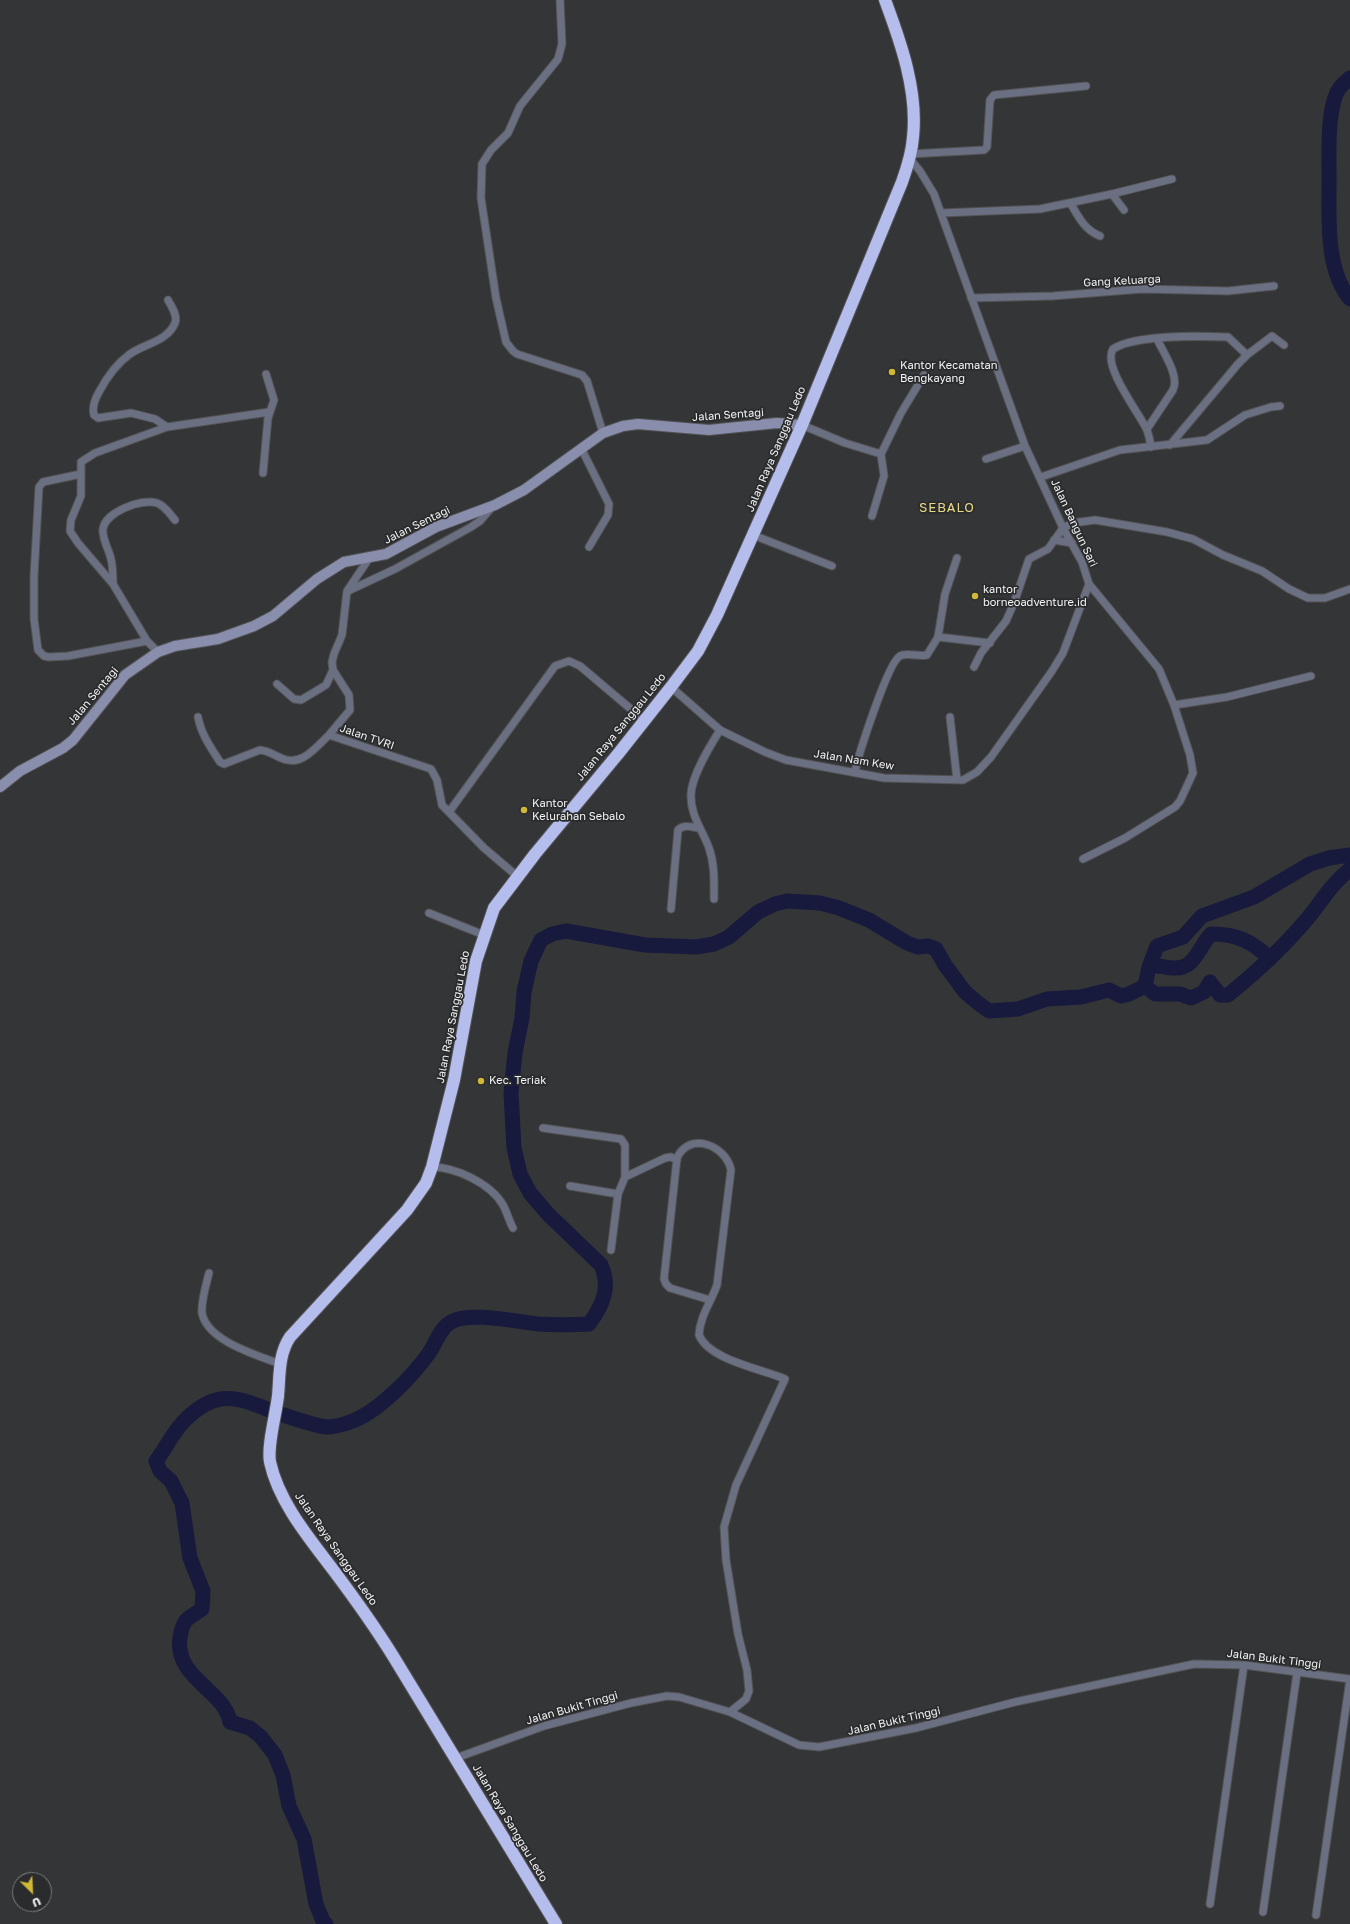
<!DOCTYPE html>
<html>
<head>
<meta charset="utf-8">
<style>
	body { margin:0 }
	#map { position:relative; width:1350px; height:1924px; overflow:hidden; background:#343537; font-family:"Golos Text",sans-serif }
	canvas { display:block }
	.north { position:absolute; left:12px; top:1872px; width:40px; height:40px; box-sizing:border-box; background:#2a2b2d; border:1px solid #7a7b7d; border-radius:50%; rotate:156deg; font-size:11px; font-weight:700; line-height:16px; text-align:center; color:#f3f3f4 }
	.north::after { content:''; display:block; margin:auto; width:14px; height:18px; background:#d0b736; clip-path:polygon(50% 0,100% 100%,50% 72%,0 100%) }
</style>
</head>
<body>
<div id="map">
<canvas width="1350" height="1924"></canvas>
<div class="north">U</div>
</div>
<script>
const ctx = document.querySelector('canvas').getContext('2d');
ctx.lineJoin = 'round';
function strokePath(path, color, width, dash) {
  ctx.strokeStyle = color;
  ctx.lineWidth = width;
  ctx.lineCap = dash ? 'butt' : 'round';
  ctx.setLineDash(dash || []);
  ctx.stroke(path);
}
function drawText(font, color, halo, rows, align = 'center') {
  ctx.font = font + ' "Golos Text",sans-serif';
  ctx.lineWidth = 3.5;
  ctx.setLineDash([]);
  ctx.textBaseline = 'middle';
  ctx.strokeStyle = halo;
  ctx.fillStyle = color;
  for (const [text, x, y, turn = 0] of rows) {
    ctx.save();
    ctx.translate(x, y);
    ctx.rotate((+turn || 0) * Math.PI / 180);
    ctx.textAlign = isNaN(turn) ? turn : align;
    if (halo) ctx.strokeText(text, 0, 0);
    ctx.fillText(text, 0, 0);
    ctx.restore();
  }
}
const river = new Path2D(`
	M1350,78c-7,6 -12,10 -15,19 -7,21 -6,51 -6,72 1,39 -6,98 21,130
	M1149,967c8,-3 16,1 24,1 22,2 26,-22 38,-34 26,0 41,7 59,25
	M1145,986l10,8h25l11,4 13,-6 6,-10 10,13h8c31,-25 59,-51 84,-82 12,-16 22,-31 38,-44
	M326,1924l-3,-3 -7,-17 -12,-65 -15,-33 -6,-31 -8,-20 -14,-18 -11,-9 -20,-6c-6,-33 -56,-43 -50,-85 1,-5 2,-11 5,-15 3,-5 12,-9 17,-13l1,-18 -13,-33 -8,-55 -11,-22 -11,-10 -4,-10c10,-13 18,-31 30,-42 26,-25 45,-25 76,-12 14,6 50,18 64,20 8,0 16,-2 24,-5 27,-9 62,-45 79,-69 7,-10 11,-25 22,-31 18,-11 66,0 87,2 17,1 34,1 51,0 14,-19 22,-37 12,-59l-53,-51 -18,-21 -10,-19 -6,-26 -3,-55 4,-40 7,-35 2,-26 7,-31 10,-21 11,-6 14,-3 79,14 51,2 18,-3 15,-7 29,-25 17,-8 12,-3 33,2 19,5 30,12 38,23 11,4 10,-1 8,3 9,16 20,27 13,11 11,8 29,-2 29,-10 34,-2 28,-7 12,6 8,-2 16,-8 4,-19 8,-21 26,-9 19,-21 52,-19 56,-33 19,-6 21,-3`);
const street = new Path2D(`
	M560,0l2,44 -4,15 -38,47 -12,27 -17,17 -9,14 -1,34 15,100 10,44 7,9 4,3 65,21 5,6 16,52
	M910,154l74,-4 3,-3 3,-47 4,-5 92,-9
	M909,158l11,13 14,23 91,252 38,82 19,34 7,22 70,85 15,36 16,50 3,18 -13,28 -5,6 -50,31 -42,21
	M1112,194l12,16
	M1071,204c8,14 14,26 29,32
	M941,213l99,-4 72,-15 60,-15
	M971,298l82,-2 89,-7 86,2 46,-5
	M802,425l43,18 36,11 20,-41 23,-38
	M167,427l-12,-8 -24,-6 -33,5 -4,-3c-2,-7 1,-16 5,-23 8,-15 17,-28 31,-38 14,-10 38,-13 45,-31 3,-8 -4,-17 -7,-23
	M1147,429l26,-39c7,-14 -10,-38 -16,-51
	M1170,445l68,-81 9,-9 25,-19 12,9
	M1151,447c-1,-6 -2,-13 -5,-19 -7,-15 -44,-62 -33,-79 23,-15 87,-13 115,-12l19,18
	M581,448l28,56 -1,11 -19,32
	M986,459l39,-13
	M263,473l5,-55 6,-18 -8,-26
	M81,474l-38,8 -4,5 -5,89v43l4,31 6,6 5,1 19,-1 79,-15
	M1041,477l79,-27 87,-10 38,-25 26,-8 9,-1
	M872,516l12,-40 -3,-22
	M753,535l79,31
	M1054,540l18,3
	M370,557l-23,34 -5,44 -8,19 -2,8 1,8 16,25 1,15 -21,25 102,34 6,11 5,25 42,43 33,28
	M113,584c0,-9 0,-17 -2,-25 -2,-9 -9,-20 -8,-30 2,-17 39,-31 54,-26 8,3 13,11 18,17
	M348,591l47,-22 76,-42 9,-6 13,-15
	M938,637l7,-43 12,-36
	M158,652l-11,-11 -34,-57 -35,-41 -8,-12 1,-11 10,-24v-34l14,-9 72,-26 102,-15
	M974,667l7,-14 25,-32 8,-18 15,-44 19,-10 15,-21 10,-5 22,-3 72,12 26,7 30,16 39,16 27,18 19,9h17l25,-9
	M277,684l17,15 7,1 25,-15 7,-15
	M671,687l49,43 45,22 21,8 98,18 79,2 14,-8 14,-15 61,-86 11,-18 26,-69
	M1174,705l53,-8 84,-21
	M198,717c3,17 13,31 22,45l4,2 36,-14c9,1 14,5 21,8 20,10 35,-11 48,-23
	M950,717l7,63
	M855,772c3,-16 33,-110 45,-116 7,-4 19,1 27,-1l11,-18 52,6
	M449,812l106,-146 14,-5 11,5 65,55
	M714,899c0,-17 1,-34 -5,-51 -7,-19 -19,-33 -18,-54 1,-19 19,-48 29,-64
	M671,909l7,-79c5,-6 13,-3 21,-2
	M429,913l55,22
	M543,1128l78,11 4,6v32
	M432,1167c24,0 59,17 71,38 4,7 6,16 10,23
	M570,1186l48,8
	M611,1250l7,-56 7,-17 40,-19 6,-1 6,3
	M209,1273c-3,12 -8,28 -7,40 5,28 55,42 78,51
	M710,1300l-40,-12 -4,-4 -2,-5 13,-121c12,-27 49,-13 54,12l-14,115c-6,17 -17,31 -18,50 10,25 63,34 86,44l-49,106 -12,42 2,33 12,74 9,36 2,21 -3,8 -16,13
	M456,1758l88,-32 87,-23 36,-7 12,1 51,15 69,33 20,2 97,-19 99,-26 179,-38 50,1 106,14
	M1210,1904l34,-239
	M1263,1912l34,-239
	M1316,1915l34,-236`);
const secondary = new Path2D(`
	M0,787l20,-16 43,-23 10,-8 52,-65 33,-23 17,-6 43,-7 36,-13 19,-10 44,-37 27,-17 42,-8 50,-27 59,-22 29,-15 79,-57 20,-7 15,-2 71,6 68,-7 25,2`);
const highway = new Path2D(`
	M556,1924l-163,-268c-18,-29 -38,-57 -59,-85 -24,-32 -55,-68 -64,-109 -3,-16 6,-48 8,-66 2,-20 0,-41 12,-59l117,-127 19,-27 6,-16 22,-87 22,-119 18,-53 41,-54 83,-100 53,-67 27,-36 19,-36 85,-190 100,-243c5,-14 10,-29 11,-45 5,-46 -12,-94 -28,-137`);
const markers = [
	[892,372,4,"#d0b736"],
	[975,596,4,"#d0b736"],
	[524,810,4,"#d0b736"],
	[481,1081,4,"#d0b736"]
];
const streetNames = [
	["Gang Keluarga",1122,281,-3],
	["Jalan Sentagi",728,415,-4],
	["Jalan Raya Sanggau Ledo",776,449,-67],
	["Jalan Bangun Sari",1074,523,65],
	["Jalan Sentagi",417,525,-26],
	["Jalan Sentagi",93,696,-50],
	["Jalan Raya Sanggau Ledo",621,727,-51],
	["Jalan TVRI",367,737,19],
	["Jalan Nam Kew",854,760,9],
	["Jalan Raya Sanggau Ledo",453,1017,-79],
	["Jalan Raya Sanggau Ledo",336,1549,55],
	["Jalan Bukit Tinggi",1274,1659,7],
	["Jalan Bukit Tinggi",572,1708,-16],
	["Jalan Bukit Tinggi",894,1721,-13],
	["Jalan Raya Sanggau Ledo",510,1823,59]
];
const poiNames = [
	["Kantor Kecamatan",900,366],
	["Bengkayang",900,379],
	["kantor",983,590],
	["borneoadventure.id",983,603],
	["Kantor",532,804],
	["Kelurahan Sebalo",532,817],
	["Kec. Teriak",489,1081]
];
const quarterNames = [
	["SEBALO",947,508]
];
strokePath(river, '#17193d', 15);
strokePath(street, '#535355', 9);
strokePath(secondary, '#535355', 12);
strokePath(highway, '#535355', 14);
strokePath(street, '#6b6f82', 7);
strokePath(secondary, '#8a8ead', 10);
strokePath(highway, '#b5bded', 12);
for (const [x, y, r, color] of markers) {
  const dot = new Path2D();
  dot.arc(x, y, r, 0, 2 * Math.PI);
  ctx.fillStyle = color;
  ctx.fill(dot);
  strokePath(dot, '#2a2b2d', 1.5);
}
drawText('11px', '#f3f3f4', '#2a2b2d', streetNames);
drawText('11px', '#f3f3f4', '#2a2b2d', poiNames, 'left');
ctx.letterSpacing = '1px';
drawText('13px', '#e7d789', '#2a2b2d', quarterNames);
ctx.letterSpacing = '0px';
</script>
</body>
</html>
